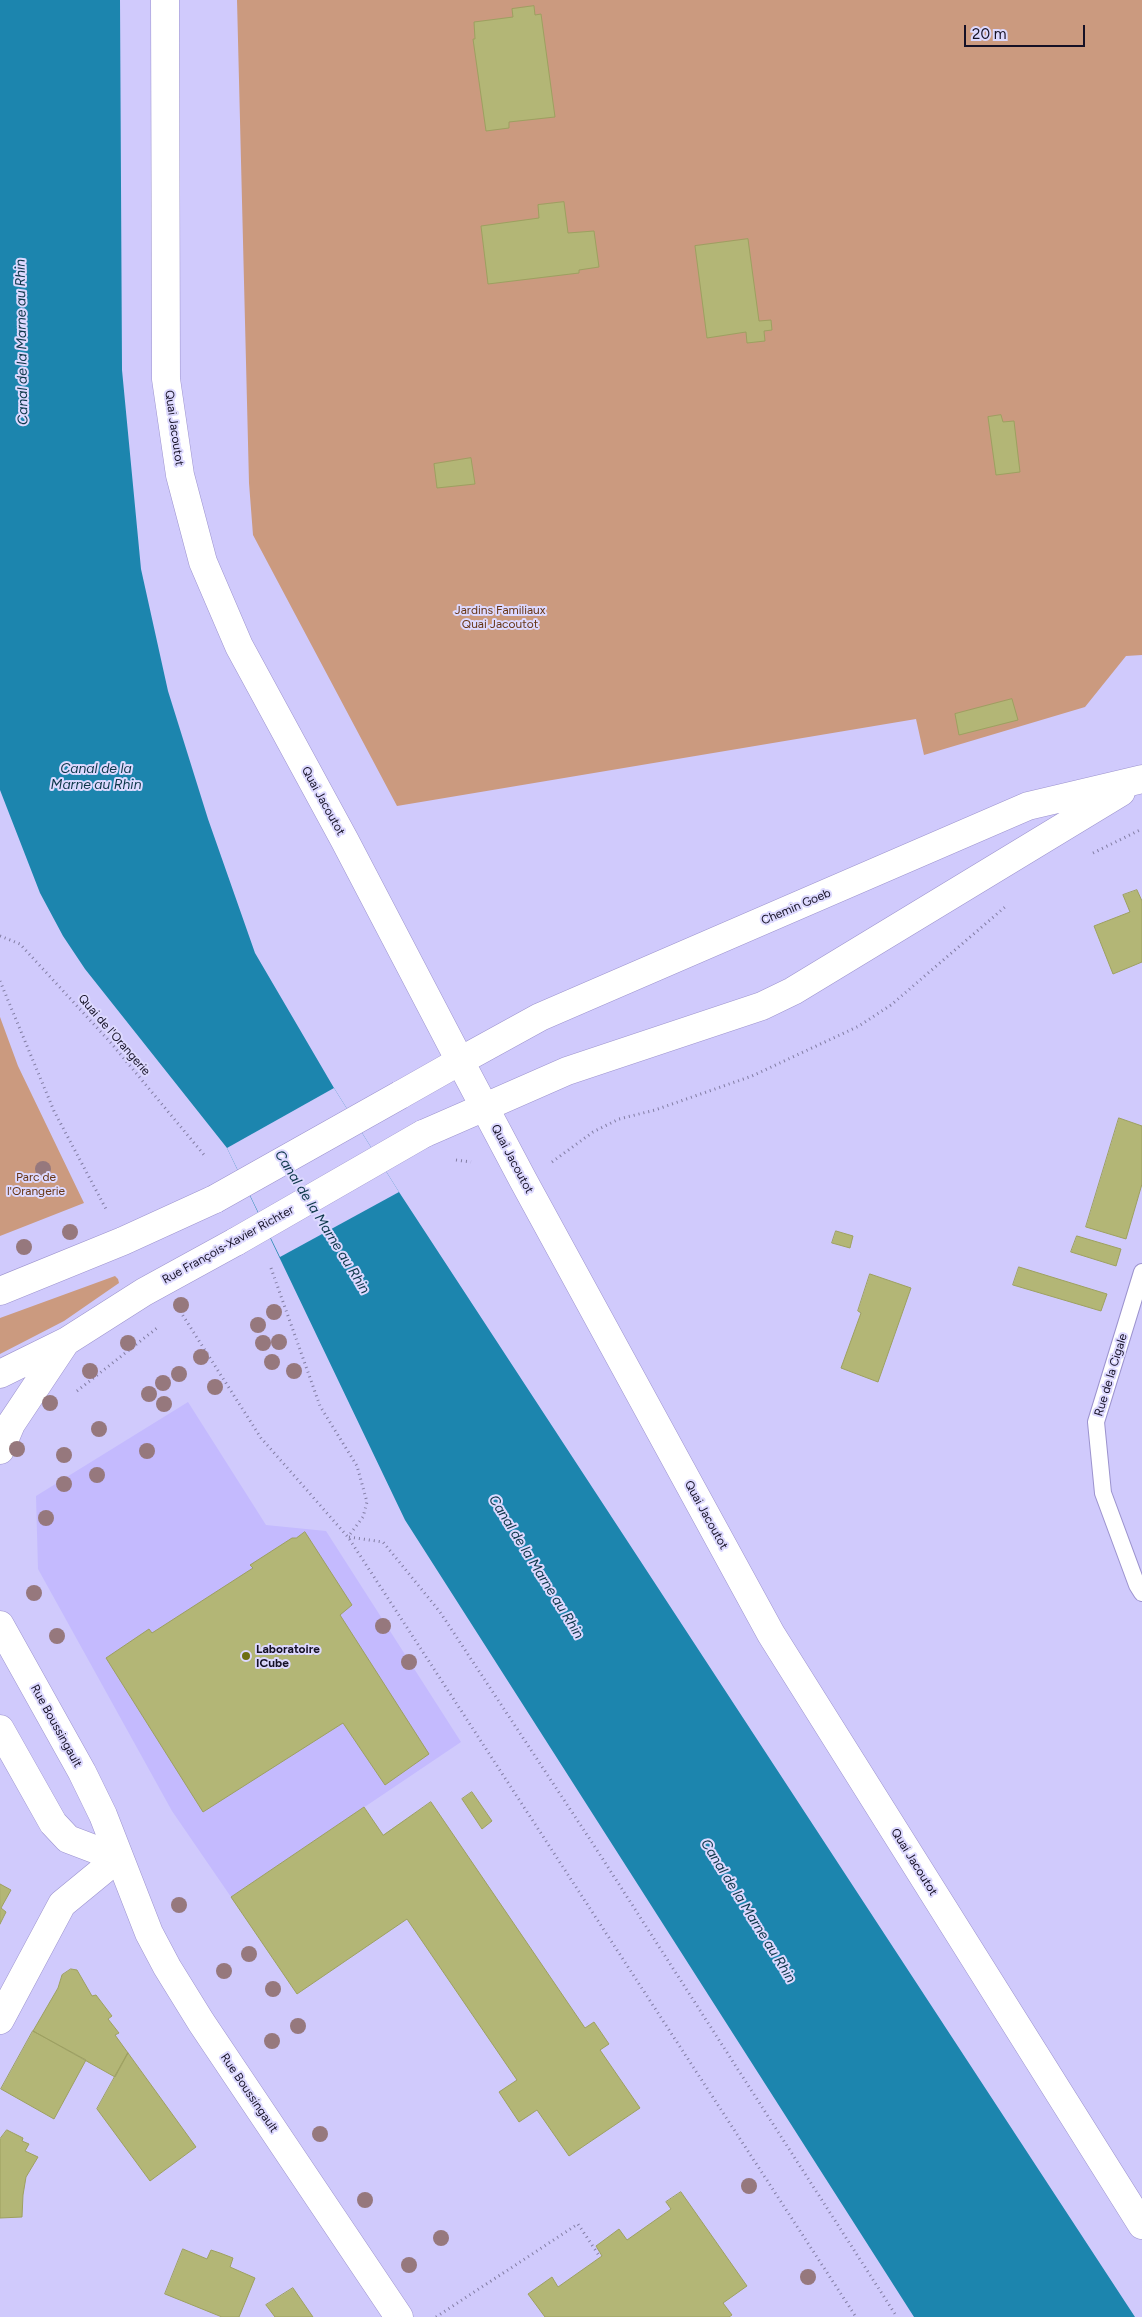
<!DOCTYPE html>
<html>
<head>
<meta charset="utf-8">
<style>
	body { margin:0 }
	#map { position:relative; width:1142px; height:2317px; overflow:hidden; background:#d0cafc; font-family:Figtree,sans-serif }
	canvas { display:block }
	.scale { position:absolute; left:964px; top:25px; width:121px; height:22px; box-sizing:border-box; border:2px solid #151126; border-top:0; padding-left:6px; font-size:15px; line-height:18px; white-space:nowrap; color:#151126; -webkit-text-stroke:4px #ddd9ff; paint-order:stroke }
</style>
</head>
<body>
<div id="map">
<canvas width="1142" height="2317"></canvas>
<div class="scale">20 m</div>
</div>
<script>
const ctx = document.querySelector('canvas').getContext('2d');
ctx.lineJoin = 'round';
function fillPath(path, color) {
  ctx.fillStyle = color;
  ctx.fill(path, 'evenodd');
}
function strokePath(path, color, width, dash) {
  ctx.strokeStyle = color;
  ctx.lineWidth = width;
  ctx.lineCap = dash ? 'butt' : 'round';
  ctx.setLineDash(dash || []);
  ctx.stroke(path);
}
function drawText(font, color, halo, rows, align = 'center') {
  ctx.font = font + ' Figtree,sans-serif';
  ctx.lineWidth = 4;
  ctx.setLineDash([]);
  ctx.textBaseline = 'middle';
  ctx.strokeStyle = halo;
  ctx.fillStyle = color;
  for (const [text, x, y, turn = 0] of rows) {
    ctx.save();
    ctx.translate(x, y);
    ctx.rotate((+turn || 0) * Math.PI / 180);
    ctx.textAlign = isNaN(turn) ? turn : align;
    if (halo) ctx.strokeText(text, 0, 0);
    ctx.fillText(text, 0, 0);
    ctx.restore();
  }
}
const built = new Path2D(`
	M188,1402l78,123 60,6 135,211 -230,155 -59,-86 -134,-242 -2,-73z`);
const green = new Path2D(`
	M237,0h905v655l-16,1 -41,51 -161,48 -8,-36 -519,87 -144,-271 -4,-52z
	M0,1017l18,49 66,137 -84,33z
	M115,1276l3,3 1,4 -55,38 -64,33v-36z`);
const water = new Path2D(`
	M0,0h120l2,370 19,199 27,122 40,128 47,134 79,135 65,104 736,1125h-221l-509,-797 -178,-372 -142,-179 -22,-33 -23,-43 -40,-103z`);
const pier = new Path2D(`
	M334,1088l65,104 -119,65 -53,-109z`);
const building = new Path2D(`
	M534,6l1,9 6,-1 14,103 -46,5v6l-23,3 -13,-92h2l-1,-17 39,-5 -1,-8z
	M564,202l4,31 26,-2 5,36 -20,3v3l-91,11 -7,-58 58,-8 -1,-13z
	M748,239l11,82 12,-1 1,10 -8,1 1,10 -18,2 -1,-11 -39,6 -12,-92z
	M1001,415l2,7 11,-1 6,51 -24,3 -8,-58z
	M471,458l4,26 -38,4 -3,-24z
	M1012,699l6,21 -59,15 -4,-21z
	M1137,890l5,11v61l-29,12 -19,-48 36,-14 -7,-17z
	M1119,1118l23,8v58l-16,55 -40,-12z
	M836,1231l17,5 -3,12 -18,-5z
	M1077,1236l44,13 -5,17 -45,-14z
	M1019,1267l88,27 -6,17 -88,-26z
	M870,1274l41,14 -33,94 -37,-14 20,-55 -3,-2z
	M305,1532l47,73 -12,10 89,139 -44,31 -42,-62 -140,89 -97,-154 43,-29 3,4 101,-65 -3,-3 42,-27h4z
	M472,1792l20,29 -10,8 -20,-30z
	M431,1802l154,226 9,-6 15,22 -9,6 40,58 -71,48 -32,-46 -18,12 -20,-30 18,-12 -110,-161 -110,75 -66,-97 133,-90 19,28z
	M0,1884l11,6 -10,18 5,4 -6,12z
	M71,1969l6,1 15,26 4,-1 16,21 -4,3 11,14 -4,2 13,18 -13,24 -82,-46 25,-43 4,-13z
	M33,2031l53,29 -32,59 -53,-30z
	M128,2053l68,94 -46,34 -53,-72z
	M7,2130l16,8 -1,3 7,3 -4,7 13,6 -12,20 -3,18 -1,22 -22,1v-79z
	M681,2192l66,94 -24,17 9,12 -3,2h-184l-17,-23 24,-17 6,10 44,-31 -6,-10 23,-17 8,11 44,-31 -5,-7z
	M183,2249l24,10 4,-9 9,3 13,5 -3,9 25,11 -16,39h-17l-57,-23z
	M293,2288l20,29h-38l-9,-12z`);
const path = new Path2D(`
	M1093,853l49,-24
	M0,936l20,8 91,99 94,113
	M0,981l54,130 52,98
	M456,1160l15,2
	M552,1162l41,-30 26,-13 36,-9 97,-34 107,-50 32,-21 114,-98
	M271,1268l49,138 37,60 10,36 -4,15 -15,20
	M180,1311l81,127 87,99 508,780
	M77,1391l80,-63
	M349,1537l34,5 57,70 155,235 302,470
	M436,2317l142,-93 22,33`);
const service = new Path2D(`
	M1142,1272l-46,150 7,71 34,92 5,8`);
const minor = new Path2D(`
	M1142,779l-114,27 -488,211 -80,44 63,119 248,454 371,591
	M485,1107l82,-36 195,-65 31,-15 328,-199
	M0,1729l53,94 15,16 50,19
	M0,2020l62,-116 56,-46`);
const secondary = new Path2D(`
	M165,0l1,379 14,96 23,87 36,84 106,195 115,220 -60,34
	M423,1134l62,-27
	M0,1291l123,-50 92,-42
	M0,1374l67,-33 77,-49 93,-51
	M0,1450l11,-26 54,-81
	M0,1625l82,147 21,43 46,118 18,34 34,55 198,295`);
const secondaryBridge = new Path2D(`
	M215,1199l185,-104
	M237,1241l186,-107`);
const trees = [
	[43,1169],
	[70,1232],
	[24,1247],
	[181,1305],
	[274,1312],
	[258,1325],
	[279,1342],
	[128,1343],
	[263,1343],
	[201,1357],
	[272,1362],
	[90,1371],
	[294,1371],
	[179,1374],
	[163,1383],
	[215,1387],
	[149,1394],
	[50,1403],
	[164,1404],
	[99,1429],
	[17,1449],
	[147,1451],
	[64,1455],
	[97,1475],
	[64,1484],
	[46,1518],
	[34,1593],
	[383,1626],
	[57,1636],
	[409,1662],
	[179,1905],
	[249,1954],
	[224,1971],
	[273,1989],
	[298,2026],
	[272,2041],
	[320,2134],
	[749,2186],
	[365,2200],
	[441,2238],
	[409,2265],
	[808,2277]
];
const markers = [
	[246,1656,5,"#6e6f13"]
];
const streetNames = [
	["Quai Jacoutot",174,428,82],
	["Quai Jacoutot",323,801,61],
	["Chemin Goeb",796,907,-23],
	["Quai de l'Orangerie",114,1035,49],
	["Quai Jacoutot",512,1159,62],
	["Rue François-Xavier Richter",228,1245,-29],
	["Rue de la Cigale",1111,1375,-73],
	["Quai Jacoutot",706,1515,61],
	["Rue Boussingault",56,1726,61],
	["Quai Jacoutot",914,1862,58],
	["Rue Boussingault",249,2093,56]
];
const parkNames = [
	["Jardins Familiaux",500,610],
	["Quai Jacoutot",500,624],
	["Parc de",36,1177],
	["l'Orangerie",36,1191]
];
const poiNames = [
	["Laboratoire",256,1649],
	["ICube",256,1663]
];
const waterNames = [
	["Canal de la Marne au Rhin",22,342,-91],
	["Canal de la",96,769],
	["Marne au Rhin",96,785],
	["Canal de la Marne au Rhin",322,1222,58],
	["Canal de la Marne au Rhin",536,1567,58],
	["Canal de la Marne au Rhin",748,1911,58]
];
fillPath(built, '#c4bafe');
fillPath(green, '#cb9a7f');
fillPath(water, '#1c85ae');
fillPath(pier, '#d0cafc');
fillPath(building, '#b3b676');
strokePath(building, '#9da060', 1);
strokePath(service, '#9c93ce', 18);
strokePath(minor, '#9c93ce', 29);
strokePath(secondary, '#9c93ce', 29);
strokePath(path, '#827da3', 3, [1, 4]);
strokePath(service, '#fff', 16);
strokePath(minor, '#fff', 28);
strokePath(secondary, '#fff', 28);
strokePath(secondaryBridge, '#9c93ce', 29, []);
strokePath(secondaryBridge, '#fff', 28);
ctx.fillStyle = '#96787d';
for (const [x, y] of trees) {
  ctx.beginPath();
  ctx.arc(x, y, 8, 0, 2 * Math.PI);
  ctx.fill();
}
for (const [x, y, r, color] of markers) {
  const dot = new Path2D();
  dot.arc(x, y, r, 0, 2 * Math.PI);
  ctx.fillStyle = color;
  ctx.fill(dot);
  strokePath(dot, '#ddd9ff', 2);
}
drawText('12px', '#151126', '#ddd9ff', streetNames);
drawText('12px', '#663515', '#ddd9ff', parkNames);
drawText('bold 12px', '#151126', '#ddd9ff', poiNames, 'left');
drawText('italic 14px', '#0c3749', '#ddd9ff', waterNames);
</script>
</body>
</html>
